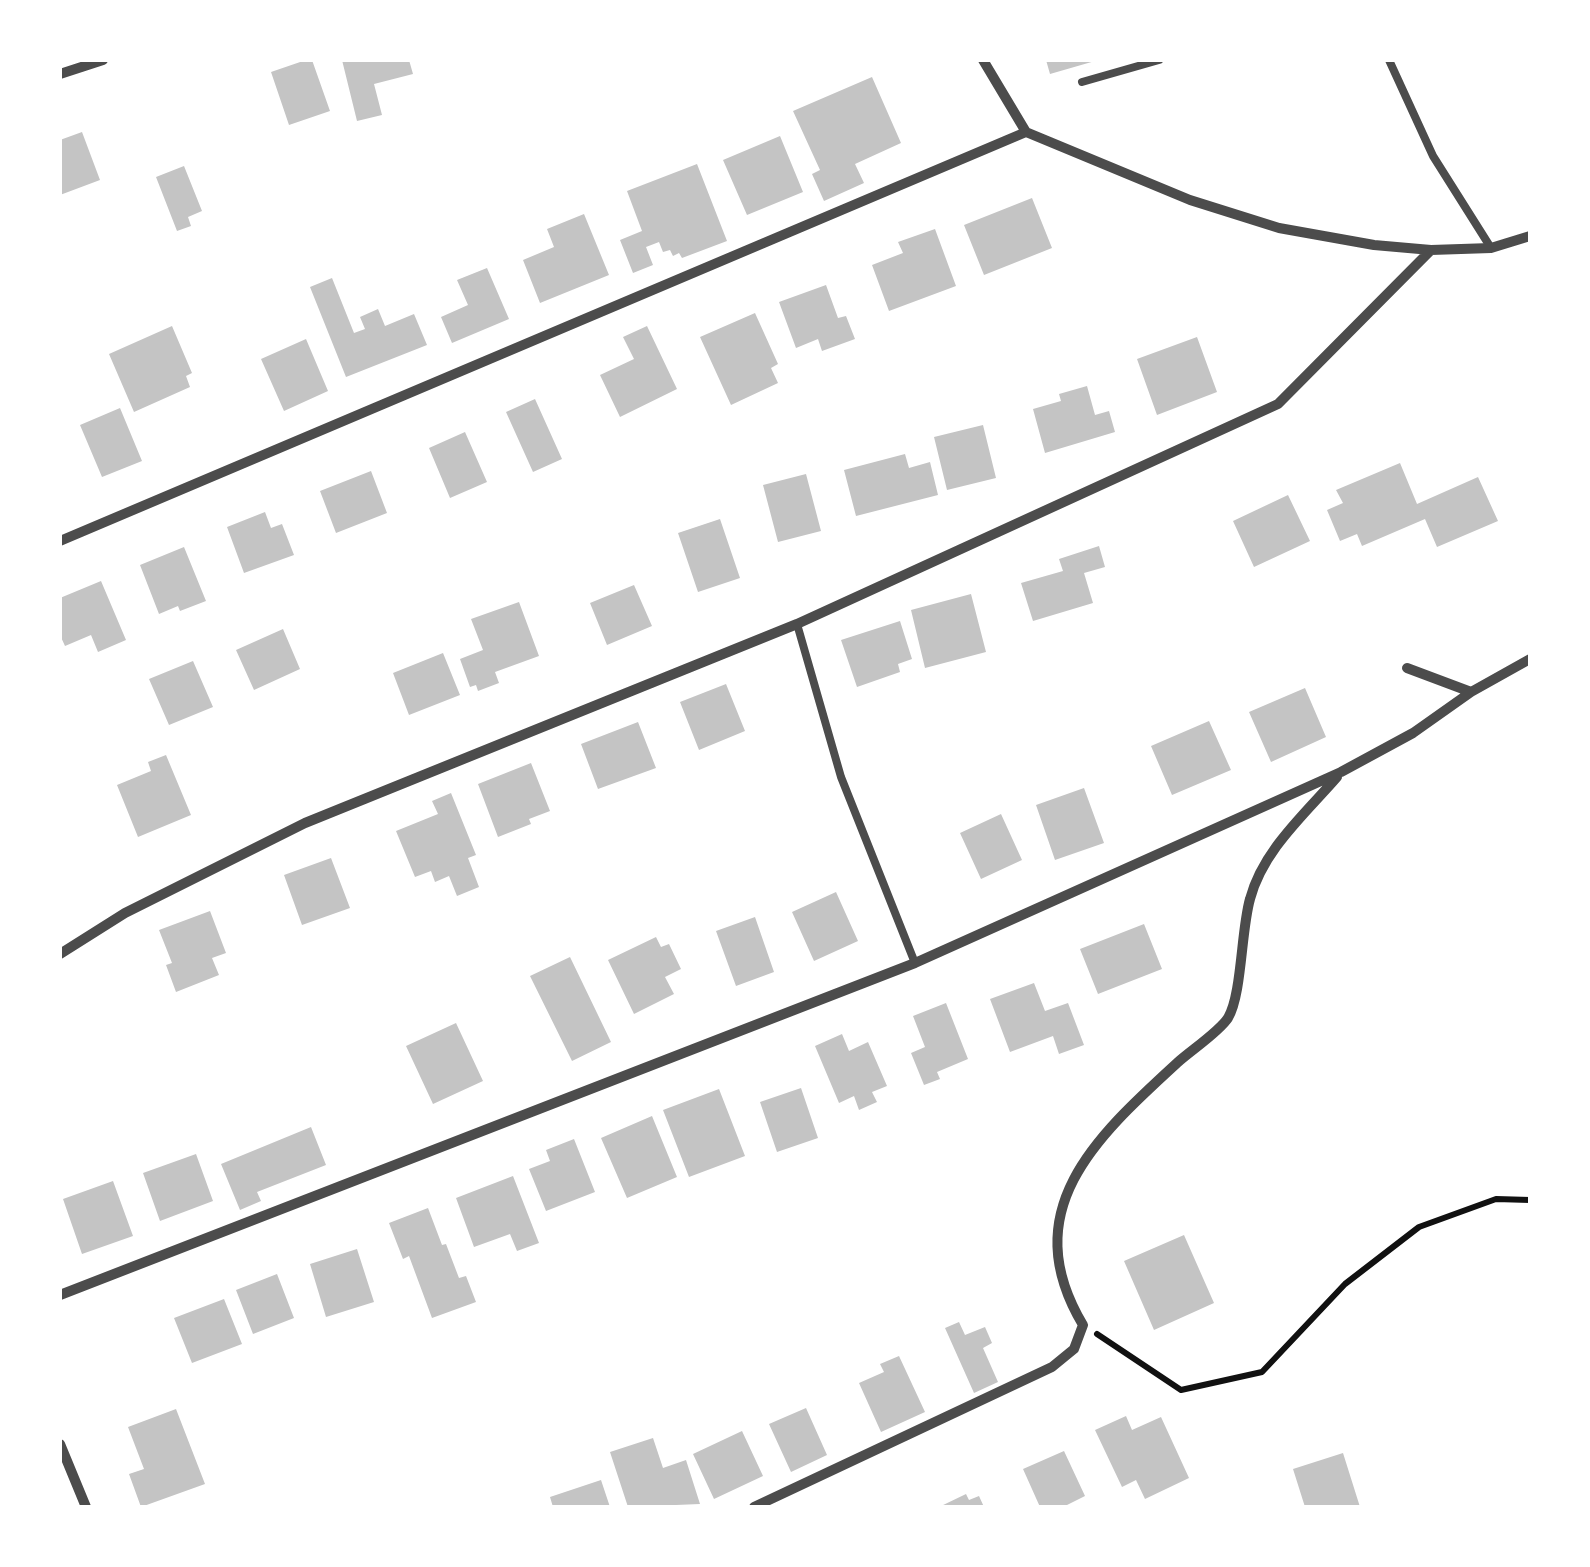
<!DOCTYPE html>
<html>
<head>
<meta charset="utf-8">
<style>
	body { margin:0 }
	#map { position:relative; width:1590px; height:1567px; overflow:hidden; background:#fff; font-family:"Libre Baskerville",serif }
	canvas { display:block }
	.frame { position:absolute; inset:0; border:62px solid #fff; pointer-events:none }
</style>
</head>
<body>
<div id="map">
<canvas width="1590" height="1567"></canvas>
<div class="frame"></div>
</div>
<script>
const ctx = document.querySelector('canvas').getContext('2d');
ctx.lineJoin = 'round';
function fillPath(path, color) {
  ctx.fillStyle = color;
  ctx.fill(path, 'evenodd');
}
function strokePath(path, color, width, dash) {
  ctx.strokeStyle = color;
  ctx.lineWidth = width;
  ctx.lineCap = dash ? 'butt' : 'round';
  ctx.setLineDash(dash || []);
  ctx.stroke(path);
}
const building = new Path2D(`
	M306,60h6l18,51 -41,14 -18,-53z
	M342,60h67l4,14 -39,10 8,31 -25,6z
	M1046,60h49v1l-45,13z
	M872,77l29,66 -46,21 9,19 -40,18 -12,-27 8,-4 -27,-59z
	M82,132l18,48 -40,15v-55z
	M780,136l23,56 -56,23 -24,-55z
	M697,164l30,77 -45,17 -3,-5 -6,3 -3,-6 -7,2 -4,-10 -13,5 7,18 -20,8 -13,-33 22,-9 -15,-40z
	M184,166l18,45 -14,6 3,9 -14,5 -21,-54z
	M1032,198l20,50 -68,27 -20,-50z
	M584,214l25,61 -69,28 -17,-43 31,-13 -7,-18z
	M935,229l21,57 -67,25 -17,-46 31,-12 -5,-11z
	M487,268l22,51 -57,24 -11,-26 27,-12 -11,-25z
	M332,278l22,55 11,-4 -5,-12 18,-8 7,17 29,-12 13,31 -81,32 -36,-90z
	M826,285l12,33 8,-2 9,23 -33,12 -4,-12 -22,9 -17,-46z
	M755,313l23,51 -7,4 7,15 -47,22 -31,-68z
	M172,326l20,47 -6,3 4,11 -56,25 -25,-58z
	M647,326l30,63 -57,28 -20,-42 34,-16 -11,-22z
	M1197,337l20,55 -60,23 -20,-56z
	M306,339l22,52 -44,20 -23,-52z
	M1087,386l8,29 14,-4 6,21 -70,21 -12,-44 28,-8 -2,-7z
	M535,399l27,60 -29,13 -27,-60z
	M120,408l22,53 -40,16 -22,-52z
	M983,425l13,53 -49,12 -13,-53z
	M465,432l22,50 -37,16 -21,-50z
	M905,454l4,14 21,-6 8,33 -82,21 -12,-46z
	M1400,463l17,41 61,-27 20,44 -61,26 -12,-28 -63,27 -5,-12 -17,7 -13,-31 16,-7 -7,-13z
	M371,471l16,42 -51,20 -16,-42z
	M806,474l15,57 -43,11 -15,-57z
	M1288,495l22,46 -56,26 -21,-46z
	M265,512l6,16 11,-4 12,31 -50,18 -17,-46z
	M720,519l20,59 -42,14 -20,-59z
	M1099,546l6,21 -21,6 9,30 -60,18 -12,-38 42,-12 -4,-12z
	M184,547l22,54 -26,10 -2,-5 -19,8 -19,-49z
	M101,581l25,59 -28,12 -7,-17 -26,11 -5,-11v-37z
	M634,585l18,41 -45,19 -17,-42z
	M971,594l15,58 -61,16 -14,-58z
	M519,602l20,54 -44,16 4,11 -21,8 -2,-6 -6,2 -10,-28 23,-9 -12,-31z
	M900,621l12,38 -14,5 2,8 -43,15 -16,-47z
	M283,629l17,40 -46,21 -18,-40z
	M443,653l17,42 -51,20 -16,-42z
	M193,661l20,46 -44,18 -20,-46z
	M726,684l19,47 -46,19 -19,-48z
	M1305,688l21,49 -55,25 -22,-50z
	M1209,721l22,49 -59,25 -21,-49z
	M638,722l18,46 -58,21 -17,-45z
	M166,755l25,60 -53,22 -21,-52 34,-14 -3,-9z
	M531,763l19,48 -21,8 2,5 -33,13 -20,-53z
	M1084,788l20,55 -49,17 -19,-55z
	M451,793l25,62 -8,3 11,29 -22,9 -8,-20 -14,6 -4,-11 -16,6 -19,-46 42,-17 -6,-13z
	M1001,814l21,46 -41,19 -21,-46z
	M331,858l19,50 -48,17 -18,-50z
	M836,892l22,49 -44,20 -22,-49z
	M210,911l16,42 -14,5 7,17 -43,17 -10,-27 6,-2 -13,-33z
	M755,917l19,55 -38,14 -20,-55z
	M1144,924l18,45 -64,25 -18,-45z
	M656,937l5,10 8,-3 12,25 -16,8 9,17 -40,20 -26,-54z
	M570,957l41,85 -39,19 -42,-85z
	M1034,983l11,28 23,-8 16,42 -25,9 -6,-18 -43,16 -20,-53z
	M946,1003l22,56 -31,13 3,7 -16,6 -13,-32 14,-6 -12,-31z
	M456,1023l27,58 -50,23 -27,-58z
	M842,1034l7,17 19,-9 19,44 -15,6 5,10 -18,8 -5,-14 -15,7 -24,-57z
	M801,1088l17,50 -41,14 -17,-50z
	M719,1089l26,67 -56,21 -26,-67z
	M652,1116l25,61 -50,21 -26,-60z
	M311,1127l15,38 -69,27 4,9 -21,9 -19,-46z
	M574,1139l21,53 -49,19 -17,-42 21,-8 -4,-11z
	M196,1154l17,47 -53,20 -17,-48z
	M513,1176l26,67 -22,8 -7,-17 -36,13 -18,-49z
	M113,1181l20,55 -51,18 -19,-55z
	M428,1208l14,37 4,-1 13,34 7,-2 10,26 -44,16 -23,-62 -6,3 -14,-36z
	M1184,1235l30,68 -60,27 -30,-69z
	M357,1249l17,53 -48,15 -16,-53z
	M277,1274l17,44 -41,16 -17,-44z
	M224,1299l18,45 -50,19 -18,-45z
	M959,1322l6,13 20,-8 7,16 -9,5 15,34 -24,11 -29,-65z
	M899,1356l26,56 -44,20 -22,-49 25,-11 -4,-8z
	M806,1408l21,47 -36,17 -22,-48z
	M176,1409l29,75 -64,23 -12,-33 15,-5 -16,-42z
	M1126,1416l6,14 29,-13 28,61 -44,21 -9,-19 -14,7 -27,-57z
	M742,1431l21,45 -49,23 -21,-45z
	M653,1438l10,30 23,-8 14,44 -72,3 -18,-55z
	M1064,1451l21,45 -22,11h-23l-17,-38z
	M1343,1453l17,54h-55l-12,-38z
	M601,1480l9,27h-57l-3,-10z
	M966,1494l3,6 10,-4 5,11h-45z`);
const path = new Path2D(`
	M1097,1334l84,56 81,-18 83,-88 74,-57 77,-28 34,1`);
const service = new Path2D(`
	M1389,60l44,96 58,92
	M1082,82l77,-22
	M797,624l44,153 74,186`);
const minor = new Path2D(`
	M983,60l43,72 164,68 89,28 95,17 57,5 60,-2 39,-12
	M60,74l43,-14
	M60,541l966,-409
	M1407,668l64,24
	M60,954l65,-41 180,-90 492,-199 481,-220 153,-154
	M60,1295l855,-332 426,-191 72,-39 58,-41 59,-33
	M60,1444l26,63
	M754,1507l298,-140 22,-18 9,-24c-68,-114 12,-187 94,-262 13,-12 42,-31 51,-45 14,-23 13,-88 22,-119 13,-49 55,-85 87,-122`);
fillPath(building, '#c4c4c4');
strokePath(path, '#111', 6);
strokePath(service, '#4c4c4c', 8);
strokePath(minor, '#4c4c4c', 10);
</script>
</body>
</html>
